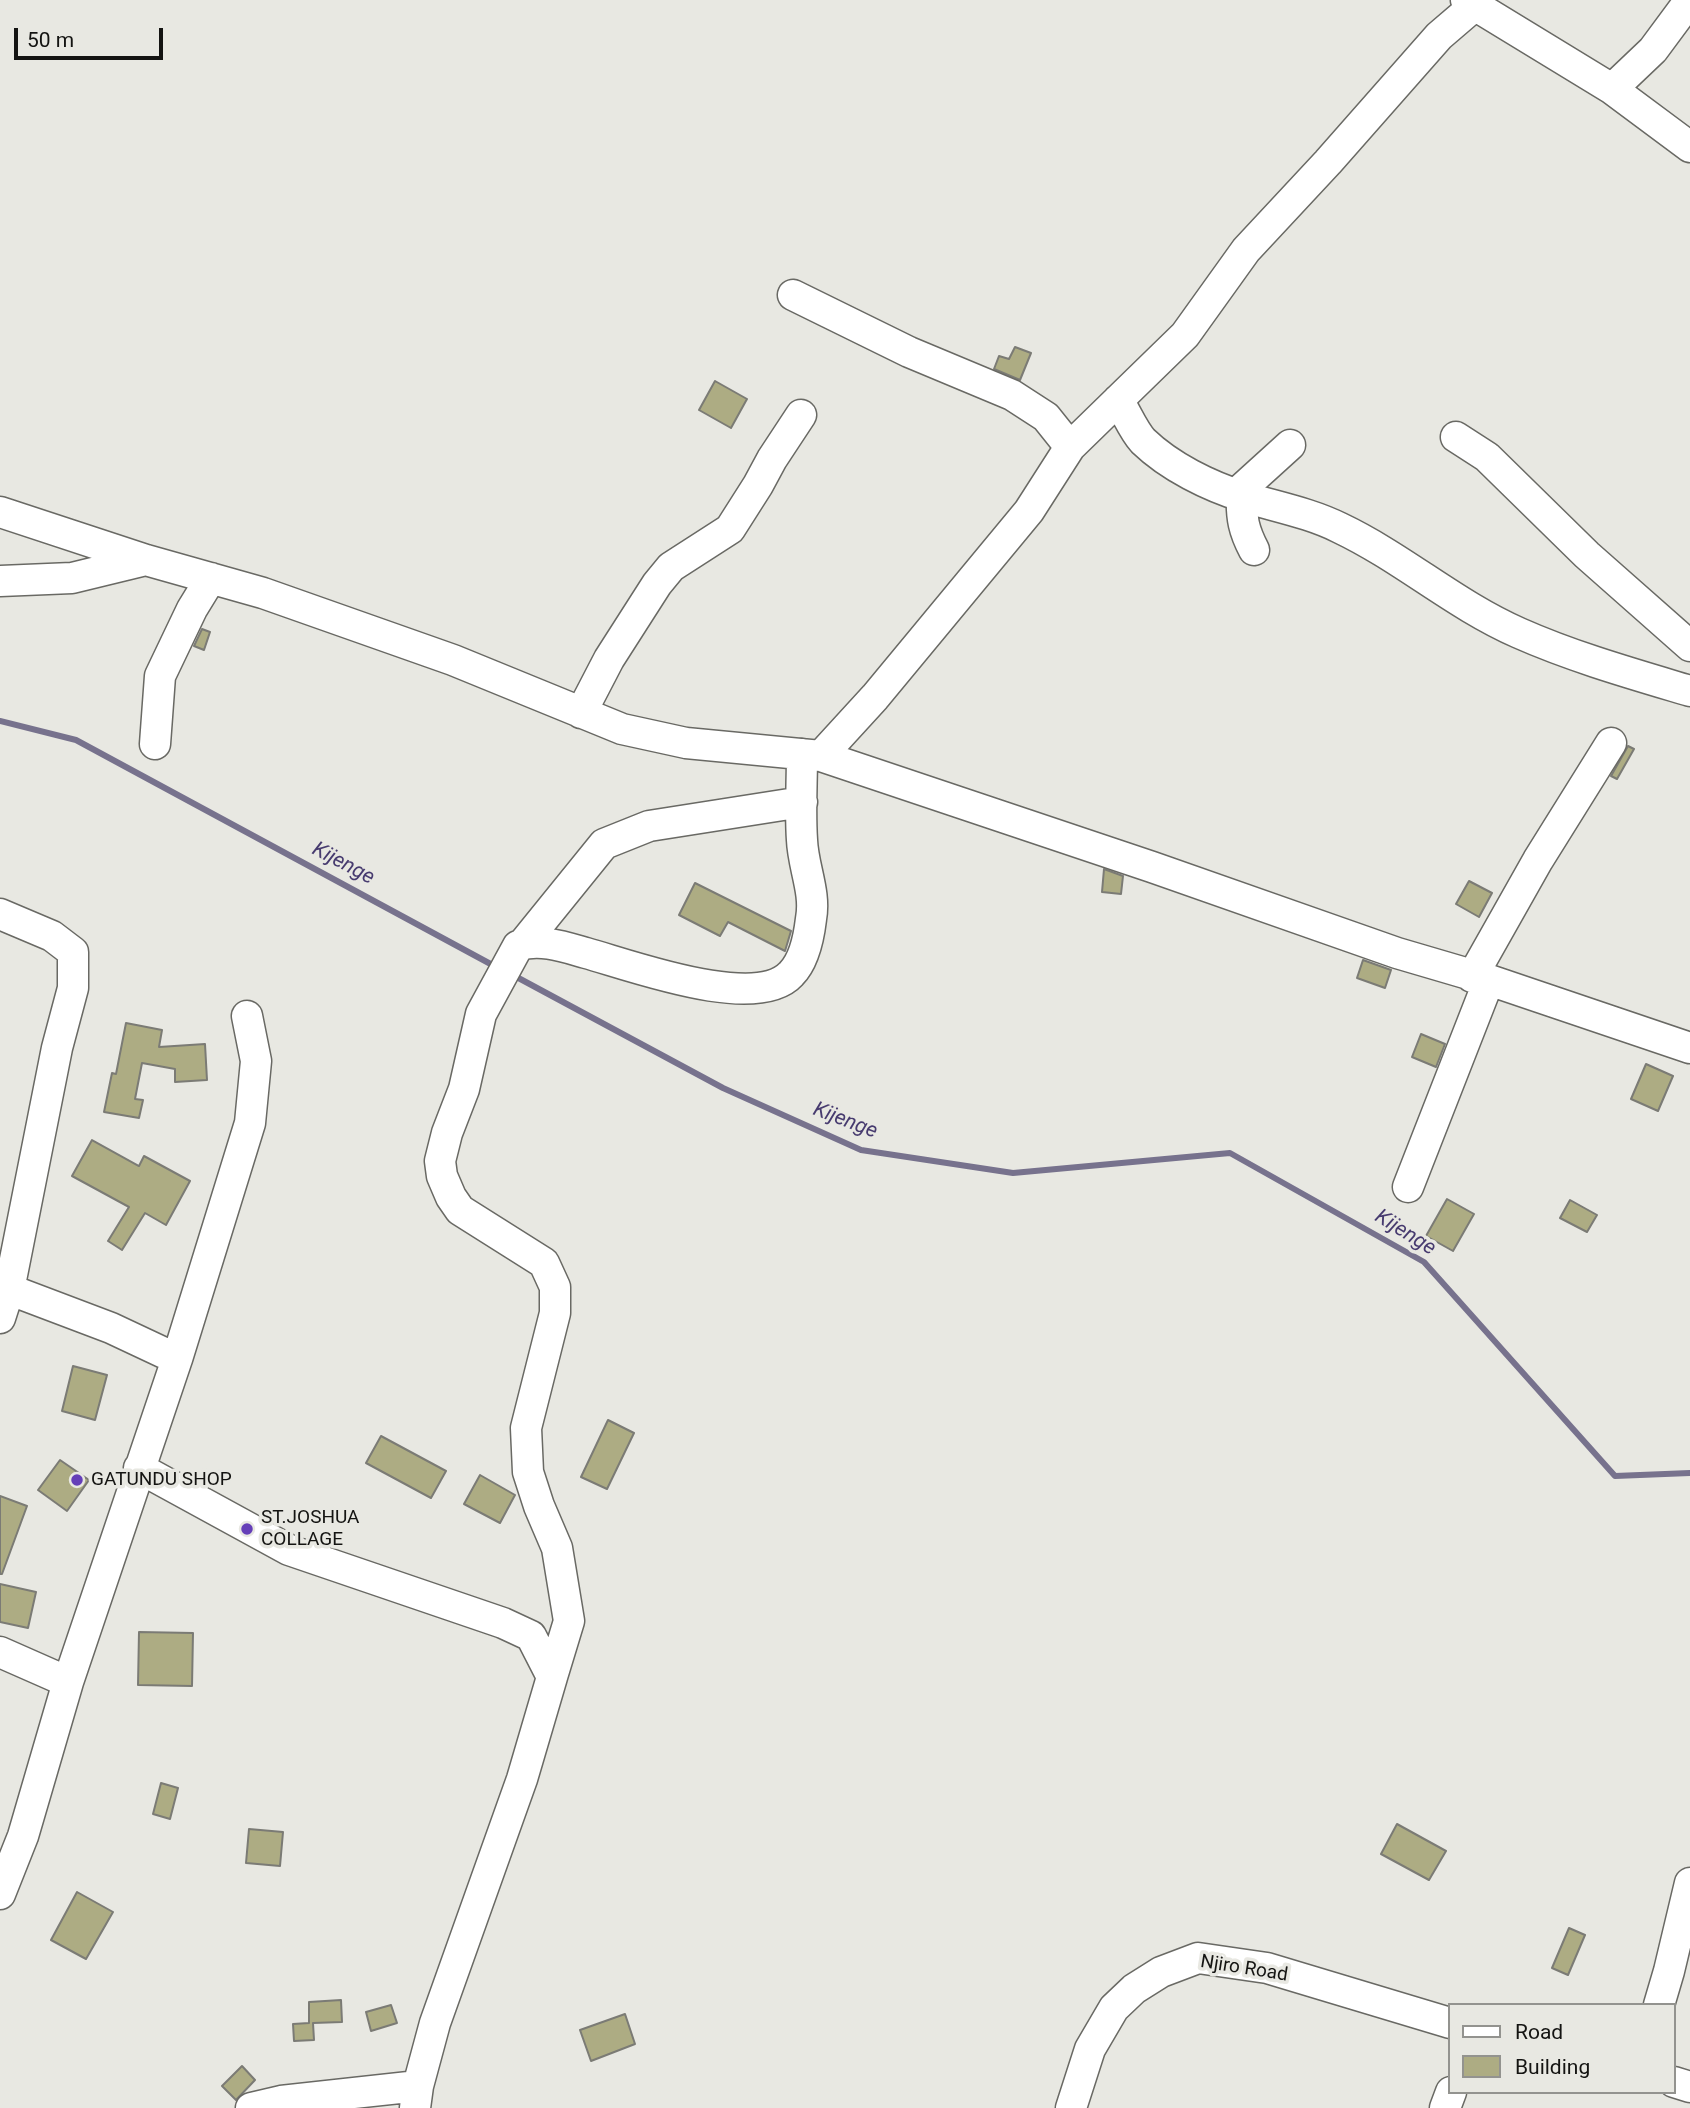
<!DOCTYPE html>
<html>
<head>
<meta charset="utf-8">
<style>
	body { margin:0 }
	#map { position:relative; width:1690px; height:2108px; overflow:hidden; background:#e8e8e2; font-family:Roboto,sans-serif }
	canvas { display:block }
	.legend { position:absolute; left:1448px; top:2003px; width:228px; height:91px; box-sizing:border-box; background:#e8e8e2; border:2px solid #93938f; margin:0; padding:9px 12px; list-style:none; font-size:21px; color:#141412 }
	.legend li { display:flex; align-items:center; gap:14px; height:35px }
	.legend b { width:35px; border:2px solid #93938f }
	.scale { position:absolute; left:14px; top:28px; width:149px; height:32px; box-sizing:border-box; border:4px solid #141412; border-top:0; padding-left:9px; font-size:21px; line-height:24px; white-space:nowrap; color:#141412; -webkit-text-stroke:5px #e8e8e2; paint-order:stroke }
</style>
</head>
<body>
<div id="map">
<canvas width="1690" height="2108"></canvas>
<ul class="legend">
<li><b style="height:9px;background:#fff"></b>Road</li>
<li><b style="height:19px;background:#adac83"></b>Building</li>
</ul>
<div class="scale">50 m</div>
</div>
<script>
const ctx = document.querySelector('canvas').getContext('2d');
ctx.lineJoin = 'round';
function strokePath(path, color, width, dash) {
  ctx.strokeStyle = color;
  ctx.lineWidth = width;
  ctx.lineCap = dash ? 'butt' : 'round';
  ctx.setLineDash(dash || []);
  ctx.stroke(path);
}
function fillPath(path, color) {
  ctx.fillStyle = color;
  ctx.fill(path, 'evenodd');
}
function drawText(font, color, halo, rows, align = 'center') {
  ctx.font = font + ' Roboto,sans-serif';
  ctx.lineWidth = 7;
  ctx.setLineDash([]);
  ctx.textBaseline = 'middle';
  ctx.strokeStyle = halo;
  ctx.fillStyle = color;
  for (const [text, x, y, turn = 0] of rows) {
    ctx.save();
    ctx.translate(x, y);
    ctx.rotate((+turn || 0) * Math.PI / 180);
    ctx.textAlign = isNaN(turn) ? turn : align;
    if (halo) ctx.strokeText(text, 0, 0);
    ctx.fillText(text, 0, 0);
    ctx.restore();
  }
}
const stream = new Path2D(`
	M0,721l76,19 422,228
	M511,974l212,114 138,62 152,23 217,-20 194,109 191,214 75,-3`);
const building = new Path2D(`
	M1015,347l16,6 -11,27 -26,-11 5,-13 10,3z
	M715,381l32,18 -16,29 -32,-18z
	M202,629l8,3 -6,18 -10,-4z
	M1628,746l6,3 -17,30 -6,-3z
	M1104,869l19,7 -2,18 -19,-2z
	M1469,881l23,12 -13,24 -23,-13z
	M695,883l96,48 -6,20 -57,-29 -8,14 -41,-21z
	M1363,960l28,10 -6,18 -28,-10z
	M126,1023l36,7 -3,17 46,-3 2,36 -32,2v-13l-33,-6 -7,36 8,1 -4,18 -35,-6 8,-39 4,1z
	M1421,1034l24,10 -9,23 -24,-10z
	M1646,1064l27,12 -15,35 -27,-12z
	M92,1140l47,26 5,-10 46,25 -24,44 -21,-12 -23,37 -14,-9 21,-34 -57,-31z
	M1447,1199l27,15 -21,37 -27,-15z
	M1570,1200l27,15 -10,17 -27,-14z
	M73,1366l34,9 -12,45 -33,-9z
	M608,1420l26,13 -27,56 -26,-12z
	M381,1436l65,35 -15,27 -65,-35z
	M60,1460l29,20 -22,31 -29,-21z
	M480,1475l35,20 -15,28 -36,-19z
	M0,1496l27,10 -25,68h-2z
	M0,1584l36,8 -8,36 -28,-6z
	M139,1632l54,1 -1,53 -54,-1z
	M161,1783l17,5 -8,31 -17,-5z
	M1397,1824l49,27 -17,29 -48,-26z
	M249,1829l34,3 -3,34 -34,-3z
	M77,1892l36,20 -27,47 -35,-19z
	M1569,1928l16,7 -17,40 -16,-7z
	M341,2000l1,22 -29,1 1,17 -20,1 -1,-17 16,-1v-21z
	M391,2005l6,18 -26,8 -5,-19z
	M625,2014l10,30 -44,17 -11,-31z
	M242,2066l13,14 -19,20 -14,-14z`);
const minor = new Path2D(`
	M1466,0l146,89 78,58
	M1612,89l41,-39 37,-50
	M793,295l116,57 103,43 34,22 24,30
	M1118,400c8,12 15,30 25,41 27,26 66,45 101,56 33,10 66,16 96,31 63,30 115,77 179,105 54,24 114,41 171,58
	M1456,437l31,20 100,98 103,91
	M1236,494l54,-49
	M1242,496c-1,22 2,35 12,54
	M0,512l146,48 117,33 190,67 169,69 64,14 135,13 54,-59 154,-186 41,-64 115,-112 61,-85 82,-88 111,-126 35,-30
	M0,581l72,-3 74,-18
	M581,713l28,-54 48,-75 14,-17 59,-38 28,-44 14,-26 29,-44
	M155,744l5,-68 32,-67 19,-31
	M821,756l331,111 245,86 92,27 201,68
	M0,914l52,22 21,16v36l-16,60 -48,242 -9,28
	M523,944l81,-100 45,-18 153,-24
	M1472,977l66,-117 73,-117
	M1408,1187l81,-207
	M0,1286l111,42 66,31
	M139,1468l150,82 214,73 28,13 21,41 -30,102 -87,244 -17,63 -3,22
	M0,1652l68,30
	M552,1677l17,-56 -12,-73 -18,-42 -11,-34 -2,-44 29,-115v-26l-11,-24 -84,-53 -9,-13 -9,-21 -2,-15 7,-28 17,-44 17,-75 37,-68c21,-8 47,1 68,7 44,12 170,59 205,21 13,-13 18,-38 20,-55 5,-27 -8,-52 -9,-79 -2,-28 0,-57 0,-86
	M0,1894l23,-58 45,-154 109,-323 73,-236 6,-62 -9,-45
	M1659,2005l10,-34 21,-88
	M1674,2082l16,5
	M251,2108l30,-7 137,-15
	M1071,2108l19,-59 24,-41 20,-19 27,-17 37,-14 69,10 183,55
	M1445,2108l6,-16`);
const markers = [
	[77,1480,7,"#653fb8"],
	[247,1529,7,"#653fb8"]
];
const poiNames = [
	["GATUNDU SHOP",91,1480],
	["ST.JOSHUA",261,1518],
	["COLLAGE",261,1540]
];
const streetNames = [
	["Njiro Road",1244,1969,9]
];
const waterNames = [
	["Kijenge",343,864,28],
	["Kijenge",845,1121,21],
	["Kijenge",1405,1233,32]
];
strokePath(stream, '#77728d', 6);
fillPath(building, '#adac83');
strokePath(building, '#7b7b75', 2);
strokePath(minor, '#696964', 33);
strokePath(minor, '#fff', 30);
for (const [x, y, r, color] of markers) {
  const dot = new Path2D();
  dot.arc(x, y, r, 0, 2 * Math.PI);
  ctx.fillStyle = color;
  ctx.fill(dot);
  strokePath(dot, '#e8e8e2', 2.5);
}
drawText('19px', '#141412', '#e8e8e2', poiNames, 'left');
drawText('19px', '#141412', '#e8e8e2', streetNames);
drawText('italic 21px', '#473b6f', '#e8e8e2', waterNames);
</script>
</body>
</html>
